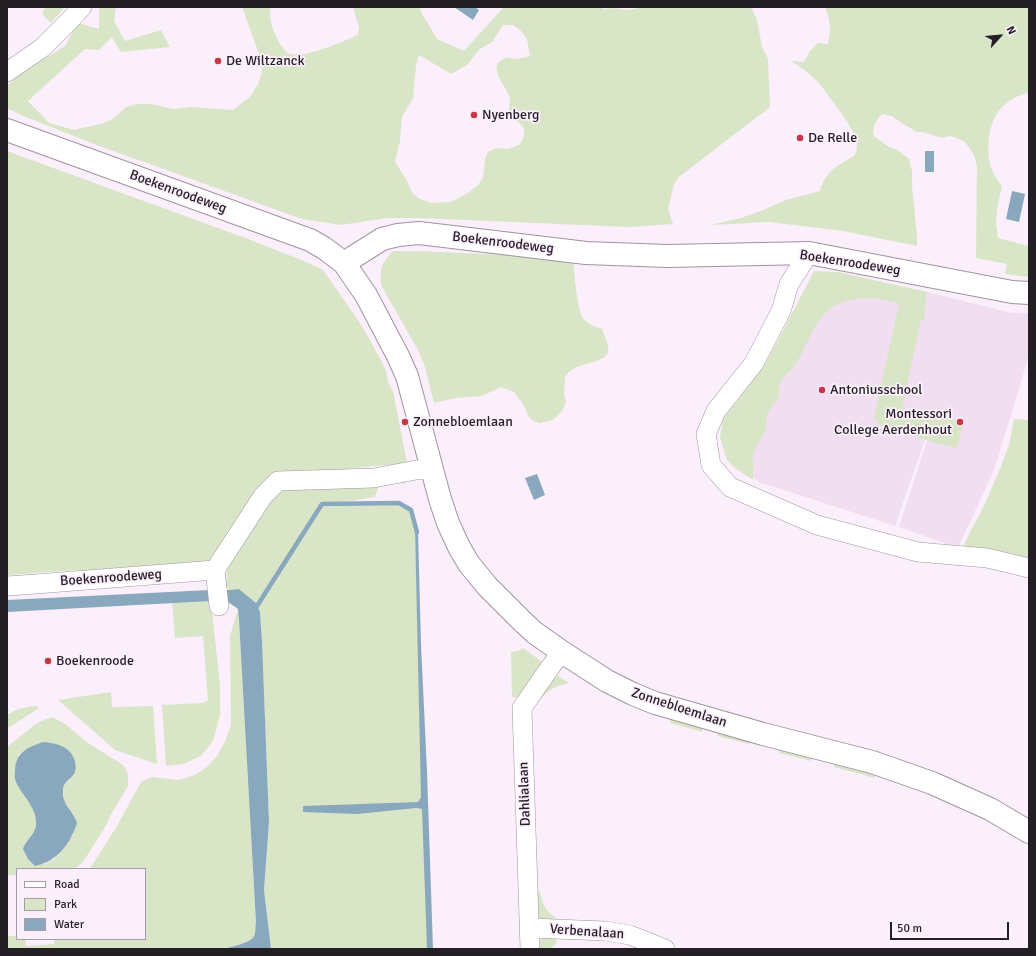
<!DOCTYPE html>
<html>
<head>
<meta charset="utf-8">
<style>
	body { margin:0 }
	#map { position:relative; width:1036px; height:956px; overflow:hidden; background:#fbeffc; font-family:Signika,sans-serif }
	canvas { display:block }
	.frame { position:absolute; inset:0; border:8px solid #241f24; pointer-events:none }
	.legend { position:absolute; left:16px; top:868px; width:130px; height:72px; box-sizing:border-box; background:#fbeffc; border:1px solid #a59ca6; margin:0; padding:5px 7px; list-style:none; font-size:12px; color:#241f24 }
	.legend li { display:flex; align-items:center; gap:8px; height:20px }
	.legend b { width:20px; border:1px solid #a59ca6 }
	.north { position:absolute; left:980px; top:16px; width:40px; height:40px; -webkit-text-stroke:3px #fbeffc; paint-order:stroke; rotate:63deg; font-size:11px; font-weight:700; line-height:16px; text-align:center; color:#241f24 }
	.north::after { content:''; display:block; margin:auto; width:14px; height:18px; background:#241f24; clip-path:polygon(50% 0,100% 100%,50% 72%,0 100%) }
	.scale { position:absolute; left:890px; top:922px; width:119px; height:18px; box-sizing:border-box; border:2px solid #241f24; border-top:0; padding-left:5px; font-size:12px; line-height:14px; white-space:nowrap; color:#241f24; -webkit-text-stroke:3px #fbeffc; paint-order:stroke }
</style>
</head>
<body>
<div id="map">
<canvas width="1036" height="956"></canvas>
<div class="frame"></div>
<ul class="legend">
<li><b style="height:5px;background:#fff"></b>Road</li>
<li><b style="height:11px;background:#d9e5c7"></b>Park</li>
<li><b style="height:11px;background:#8aa8bd"></b>Water</li>
</ul>
<div class="north">N</div>
<div class="scale">50 m</div>
</div>
<script>
const ctx = document.querySelector('canvas').getContext('2d');
ctx.lineJoin = 'round';
function fillPath(path, color) {
  ctx.fillStyle = color;
  ctx.fill(path, 'evenodd');
}
function strokePath(path, color, width, dash) {
  ctx.strokeStyle = color;
  ctx.lineWidth = width;
  ctx.lineCap = dash ? 'butt' : 'round';
  ctx.setLineDash(dash || []);
  ctx.stroke(path);
}
function drawText(font, color, halo, rows, align = 'center') {
  ctx.font = font + ' Signika,sans-serif';
  ctx.lineWidth = 3.5;
  ctx.setLineDash([]);
  ctx.textBaseline = 'middle';
  ctx.strokeStyle = halo;
  ctx.fillStyle = color;
  for (const [text, x, y, turn = 0] of rows) {
    ctx.save();
    ctx.translate(x, y);
    ctx.rotate((+turn || 0) * Math.PI / 180);
    ctx.textAlign = isNaN(turn) ? turn : align;
    if (halo) ctx.strokeText(text, 0, 0);
    ctx.fillText(text, 0, 0);
    ctx.restore();
  }
}
const built = new Path2D(`
	M820,273l96,17 -28,124 40,17 -33,95 -136,-44 -24,-20 35,-96z
	M919,290l93,23h17v42l-14,47 -21,68 -36,78 -59,-21 31,-96 -39,-17z`);
const green = new Path2D(`
	M45,7h20l-14,16 -9,-9z
	M99,7h17l-2,14 11,20 36,-11 9,17 -49,5 -9,-15 -13,13 -14,-1 -57,52 21,22 25,7 30,-7 10,-5 12,-11 12,-3h13l22,5 18,-2 42,3 17,-13 8,-13 4,-12v-10l-20,-55h28c0,6 0,13 2,19 2,7 10,25 18,28 14,5 54,-13 68,-19l1,-7 -6,-21h67l1,5 16,27 27,12 40,-44h95l5,2 9,-1 14,2 19,-3h105l6,13 5,27 6,12 2,48 -91,70 -5,7 -6,25 5,15 -45,3 -209,-9h-32l-46,7 -39,-6 -208,-75 -73,-29 -14,-7v-21l8,-10 50,-31 13,-23 21,6zM503,25h10l8,6 6,8 3,17c-5,1 -11,3 -15,3 -3,0 -6,-2 -9,-1 -22,7 1,29 4,40 1,5 -3,12 0,18 2,3 5,3 7,5 11,8 8,15 2,24l-12,4 -10,-1 -9,4 -3,7 -2,19 -5,7 -10,8 -17,9 -19,1 -12,-4 -7,-5 -7,-15 -11,-17 5,-21 2,-24 11,-19 3,-32 3,-11 32,19 16,-9 13,-16 12,-7z
	M825,7h204v85c-10,3 -20,8 -27,15 -14,14 -17,45 -10,63 2,5 6,11 10,16l-5,23 -1,14 2,15 31,8v31l-24,-3 2,-10 -31,-6 1,-91 -3,-12 -9,-13 -10,-5 -6,-1 -7,2 -19,-6h-6l-12,-7 -13,-9 -9,-2 -4,3 -4,7 -2,8 1,4 15,11 9,3 11,9 3,12v16l5,48v11l-74,-15 -74,-9 -59,3 31,-7 20,-7 25,-11 34,-9c3,-13 11,-22 22,-28 4,-3 10,-5 13,-9 9,-14 -15,-42 -22,-52 -6,-8 -11,-16 -17,-22 -8,-8 -16,-13 -25,-19l13,1 6,-11 8,-8 10,1 2,-13 -1,-12z
	M7,151l241,88 56,22 19,9 12,17 21,30 14,23 16,30 2,12 5,9 14,72 -134,13 -56,82 -14,9 -124,8 -1,-5 -71,5z
	M393,251h25l155,7c1,12 4,52 10,60 5,6 12,9 19,11 12,28 8,28 -19,36 -3,1 -8,2 -11,5 -3,1 -5,4 -7,7l-1,18 2,6 -3,9 -10,10 -14,3 -6,-2 -4,-4 -6,-13 -9,-12 -13,-5 -19,9 -27,2 -21,5 -9,-36 -7,-17 -37,-65c-1,-18 0,-21 12,-34z
	M814,271l24,1 89,20 -3,28h-3l-19,88 62,14 -7,26 -22,-5 -56,-18 -5,-7 25,-114c-19,-7 -44,-8 -63,1 -22,12 -28,41 -41,60 -4,6 -12,11 -15,19 -2,5 0,9 -2,14 -3,6 -8,9 -10,15 -3,6 -1,13 -3,18 -3,9 -11,16 -12,25 -1,3 0,6 0,9 1,5 0,10 0,15l-18,-12 -8,-8 -7,-22 3,-19 15,-19 27,-36 21,-39z
	M1014,419l15,1v139l-67,-10 6,-13 15,-28 17,-39 9,-24z
	M406,469v14l-27,1 -4,13 -64,10 87,-3c14,5 13,13 17,26l13,419h-157l-7,-59 5,-68 -7,-181 -2,-29 -4,-9 -17,-14 -10,1 -3,-5 1,-18 55,-83z
	M211,601l9,85v29l-7,26 -12,15 -18,8 -17,2 -4,-61 42,-2 4,-3 -5,-64 -28,2 -3,-36z
	M238,609l1,11 17,303c-1,4 0,10 -2,13 -3,7 -24,11 -31,13h-216v-13h10v3h9v7l28,-2v-5h91v-70h-57l3,-2 26,-41 24,-44 11,-5 27,3 16,-5 12,-8 10,-11 8,-14 6,-17 -1,-89z
	M523,648l22,16 -24,33h-9l-1,-45 7,-1z
	M557,675l12,8c-17,4 -21,7 -32,21l-2,-1 10,-14z
	M111,692l1,15 41,-1 4,58 -42,-14 -57,-50z
	M37,706l2,2 -29,19h-3v-12c11,-7 17,-8 30,-9z
	M52,717l13,7 23,19 35,22 5,9v12l-18,30 -3,8 -24,38 -8,7h-58v6h-10v-128l30,-24zM34,745l41,29 -11,10 -1,4 1,13 6,10 5,6 -2,17 -12,18 -7,7 -10,5 -19,-21c3,-3 6,-6 8,-9 11,-16 -9,-40 -18,-54l4,-26z
	M671,719l31,8v5l-32,-9z
	M718,731l31,9v4l-32,-8z
	M780,748l32,8 -1,5 -32,-8z
	M835,762l40,12v4l-41,-11z
	M532,888l8,3c2,12 5,20 15,26l1,7 -17,-5 -4,-7z
	M555,935l2,7 -6,7h-16v-4l8,-7z`);
const water = new Path2D(`
	M454,7h21l4,3 -6,10z
	M925,151h9v21h-9z
	M1012,191l13,3 -6,28 -13,-3z
	M537,474l8,21 -11,5 -9,-22z
	M415,530l3,1 3,113 6,127 6,178h-6l-5,-140 -6,-1 -59,6 -54,-2v-6l115,-4 3,-5z
	M239,589l17,14 4,9 2,29 7,181 -5,68 7,59h-48c7,-2 28,-6 31,-13 2,-3 1,-9 2,-13l-17,-303 -1,-11 -10,-7 -17,-1 -204,11v-12l203,-10h19z
	M43,742c14,1 29,5 32,20 1,4 1,9 -1,12 -4,6 -10,7 -11,15 -1,18 9,19 14,34 -7,21 -19,38 -42,43l-7,-7 -5,-10c3,-10 14,-15 13,-27 0,-15 -14,-27 -20,-40 -2,-4 -1,-9 -1,-12 1,-18 13,-23 28,-28z`);
const stream = new Path2D(`
	M257,606l65,-102 77,-1 12,7 6,22`);
const street = new Path2D(`
	M7,72l35,-24 28,-28 12,-13
	M809,253l-20,31 -8,27 -27,52 -38,48 -10,23 5,31 19,22 87,38 101,27 69,6 42,10
	M215,570l4,36
	M7,586l29,-2 179,-14 48,-74 15,-15 96,-3 42,-8 16,-1
	M530,928l75,3 25,4 35,14
	M530,949l-8,-241 29,-42 11,-14`);
const secondary = new Path2D(`
	M7,130l303,110 14,8 20,15 22,32 32,61 9,20 33,123 8,24 11,24 10,17 18,22 36,36 12,11 27,19 45,29 26,13 22,9 108,31 109,28 60,21 58,26 39,23
	M344,263l38,-24 16,-4 21,-2 167,20 81,3 142,-3 203,39 17,1`);
const markers = [
	[218,61,4,"#c63646"],
	[474,115,4,"#c63646"],
	[800,138,4,"#c63646"],
	[822,390,4,"#c63646"],
	[405,422,4,"#c63646"],
	[960,422,4,"#c63646"],
	[48,661,4,"#c63646"]
];
const poiNames = [
	["De Wiltzanck",226,61],
	["Nyenberg",482,115],
	["De Relle",808,138],
	["Antoniusschool",830,390],
	["Montessori",952,414,"right"],
	["College Aerdenhout",952,430,"right"],
	["Zonnebloemlaan",413,422],
	["Boekenroode",56,661]
];
const streetNames = [
	["Boekenroodeweg",178,192,20],
	["Boekenroodeweg",503,243,7],
	["Boekenroodeweg",850,263,9],
	["Boekenroodeweg",111,578,-4],
	["Zonnebloemlaan",679,708,18],
	["Dahlialaan",525,794,-92],
	["Verbenalaan",587,932,4]
];
fillPath(built, '#f1dff1');
fillPath(green, '#d9e5c7');
fillPath(water, '#8aa8bd');
strokePath(stream, '#8aa8bd', 4.5);
strokePath(street, '#9f949f', 20);
strokePath(secondary, '#9f949f', 24);
strokePath(street, '#fff', 19);
strokePath(secondary, '#fff', 22);
for (const [x, y, r, color] of markers) {
  const dot = new Path2D();
  dot.arc(x, y, r, 0, 2 * Math.PI);
  ctx.fillStyle = color;
  ctx.fill(dot);
  strokePath(dot, '#fbeffc', 1.5);
}
drawText('14px', '#241f24', '#fbeffc', poiNames, 'left');
drawText('14px', '#241f24', '#fbeffc', streetNames);
</script>
</body>
</html>
